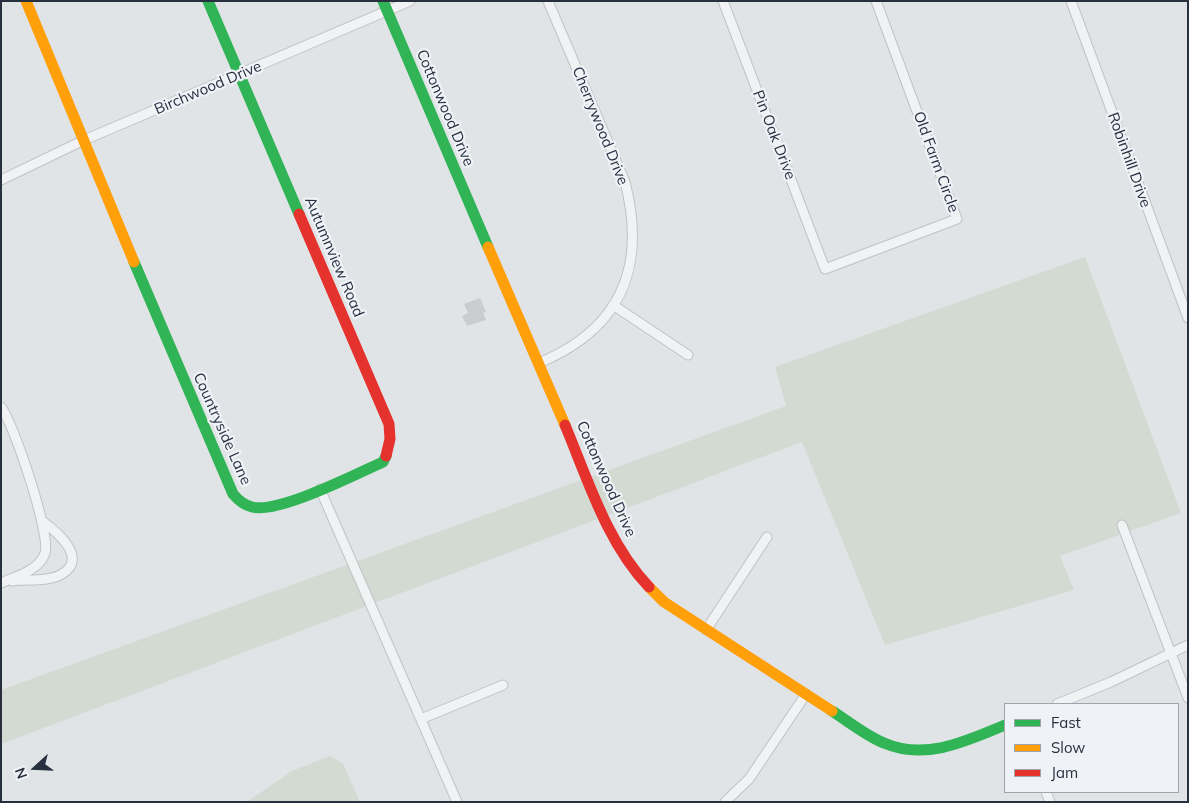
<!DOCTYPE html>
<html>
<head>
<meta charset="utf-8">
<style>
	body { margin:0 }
	#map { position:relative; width:1189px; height:803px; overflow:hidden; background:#e1e4e7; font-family:Mulish,sans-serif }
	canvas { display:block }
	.frame { position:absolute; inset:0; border:2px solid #283040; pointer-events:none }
	.legend { position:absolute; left:1004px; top:703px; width:175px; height:90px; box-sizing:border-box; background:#eff2f6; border:1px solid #9fa4ad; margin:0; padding:6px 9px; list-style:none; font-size:15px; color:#283040 }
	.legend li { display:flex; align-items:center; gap:10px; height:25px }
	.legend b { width:25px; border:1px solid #9fa4ad }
	.north { position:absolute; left:10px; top:743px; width:50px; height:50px; -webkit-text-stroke:4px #eff2f6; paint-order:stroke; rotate:250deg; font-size:14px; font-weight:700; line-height:20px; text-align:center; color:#283040 }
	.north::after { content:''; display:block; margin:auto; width:18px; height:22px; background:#283040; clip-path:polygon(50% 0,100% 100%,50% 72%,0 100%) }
</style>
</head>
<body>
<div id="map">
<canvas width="1189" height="803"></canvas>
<div class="frame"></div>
<ul class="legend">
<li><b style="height:6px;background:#30b455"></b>Fast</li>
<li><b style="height:6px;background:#ff9f0a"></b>Slow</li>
<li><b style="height:6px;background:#e5322d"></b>Jam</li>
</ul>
<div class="north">N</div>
</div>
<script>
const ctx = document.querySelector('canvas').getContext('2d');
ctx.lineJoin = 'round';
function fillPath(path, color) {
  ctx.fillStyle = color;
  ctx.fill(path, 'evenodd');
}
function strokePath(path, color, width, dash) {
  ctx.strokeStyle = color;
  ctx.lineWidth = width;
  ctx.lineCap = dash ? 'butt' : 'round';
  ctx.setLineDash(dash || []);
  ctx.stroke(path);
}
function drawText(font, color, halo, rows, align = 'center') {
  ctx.font = font + ' Mulish,sans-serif';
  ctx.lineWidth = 4.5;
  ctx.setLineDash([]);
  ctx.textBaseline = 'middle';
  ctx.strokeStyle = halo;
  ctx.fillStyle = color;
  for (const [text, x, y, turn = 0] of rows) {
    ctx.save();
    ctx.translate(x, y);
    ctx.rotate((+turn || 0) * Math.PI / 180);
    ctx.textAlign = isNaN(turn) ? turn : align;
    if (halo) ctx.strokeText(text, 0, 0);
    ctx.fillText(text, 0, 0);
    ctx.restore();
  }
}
const green = new Path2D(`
	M1085,257l96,256 -121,43 14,34 -189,55 -83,-203 -801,302v-54l785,-284 -11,-39z
	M330,756l13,8 17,38h-113l45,-31z`);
const building = new Path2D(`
	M480,298l6,14 -3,1 3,7 -19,6 -5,-10 6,-3 -4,-9z`);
const street = new Path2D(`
	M723,1l102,268 132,-50 -81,-218
	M1071,1l117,317
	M1,180l81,-39 328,-140
	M613,305l75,50
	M539,363c82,-34 108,-96 86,-181l-77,-181
	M1,407c13,17 50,128 44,146 -6,18 -29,23 -44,30
	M320,489l137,313
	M1122,525l66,173
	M12,581c14,-2 37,1 50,-7 27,-16 -6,-43 -20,-53
	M706,630l61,-93
	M1057,704l54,-22 77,-37
	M421,719l82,-34
	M1046,792l4,10
	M725,802l24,-23 57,-85`);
const fast = new Path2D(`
	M208,1l91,213
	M383,1l105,246
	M134,262l99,232c5,6 11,11 19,13 26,7 104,-33 131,-45l3,-6
	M832,711c16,10 34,25 52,32 41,18 83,-2 121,-18`);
const slow = new Path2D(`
	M26,1l108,261
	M488,247l77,178
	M649,587l15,15 168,109`);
const jam = new Path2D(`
	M299,214l90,210 1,15 -4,17
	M565,425c23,55 42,118 84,162`);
const streetNames = [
	["Birchwood Drive",208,88,-23],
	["Cottonwood Drive",445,108,67],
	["Cherrywood Drive",600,126,68],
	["Pin Oak Drive",774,135,69],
	["Robinhill Drive",1129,160,70],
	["Old Farm Circle",936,162,70],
	["Autumnview Road",334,257,67],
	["Countryside Lane",222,429,66],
	["Cottonwood Drive",606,479,66]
];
fillPath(green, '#d2dad2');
fillPath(building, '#cacccf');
strokePath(street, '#bfc2c5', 11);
strokePath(street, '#f1f2f3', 9);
strokePath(fast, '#30b455', 11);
strokePath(slow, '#ff9f0a', 11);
strokePath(jam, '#e5322d', 11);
drawText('15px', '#283040', '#eff2f6', streetNames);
</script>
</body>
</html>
